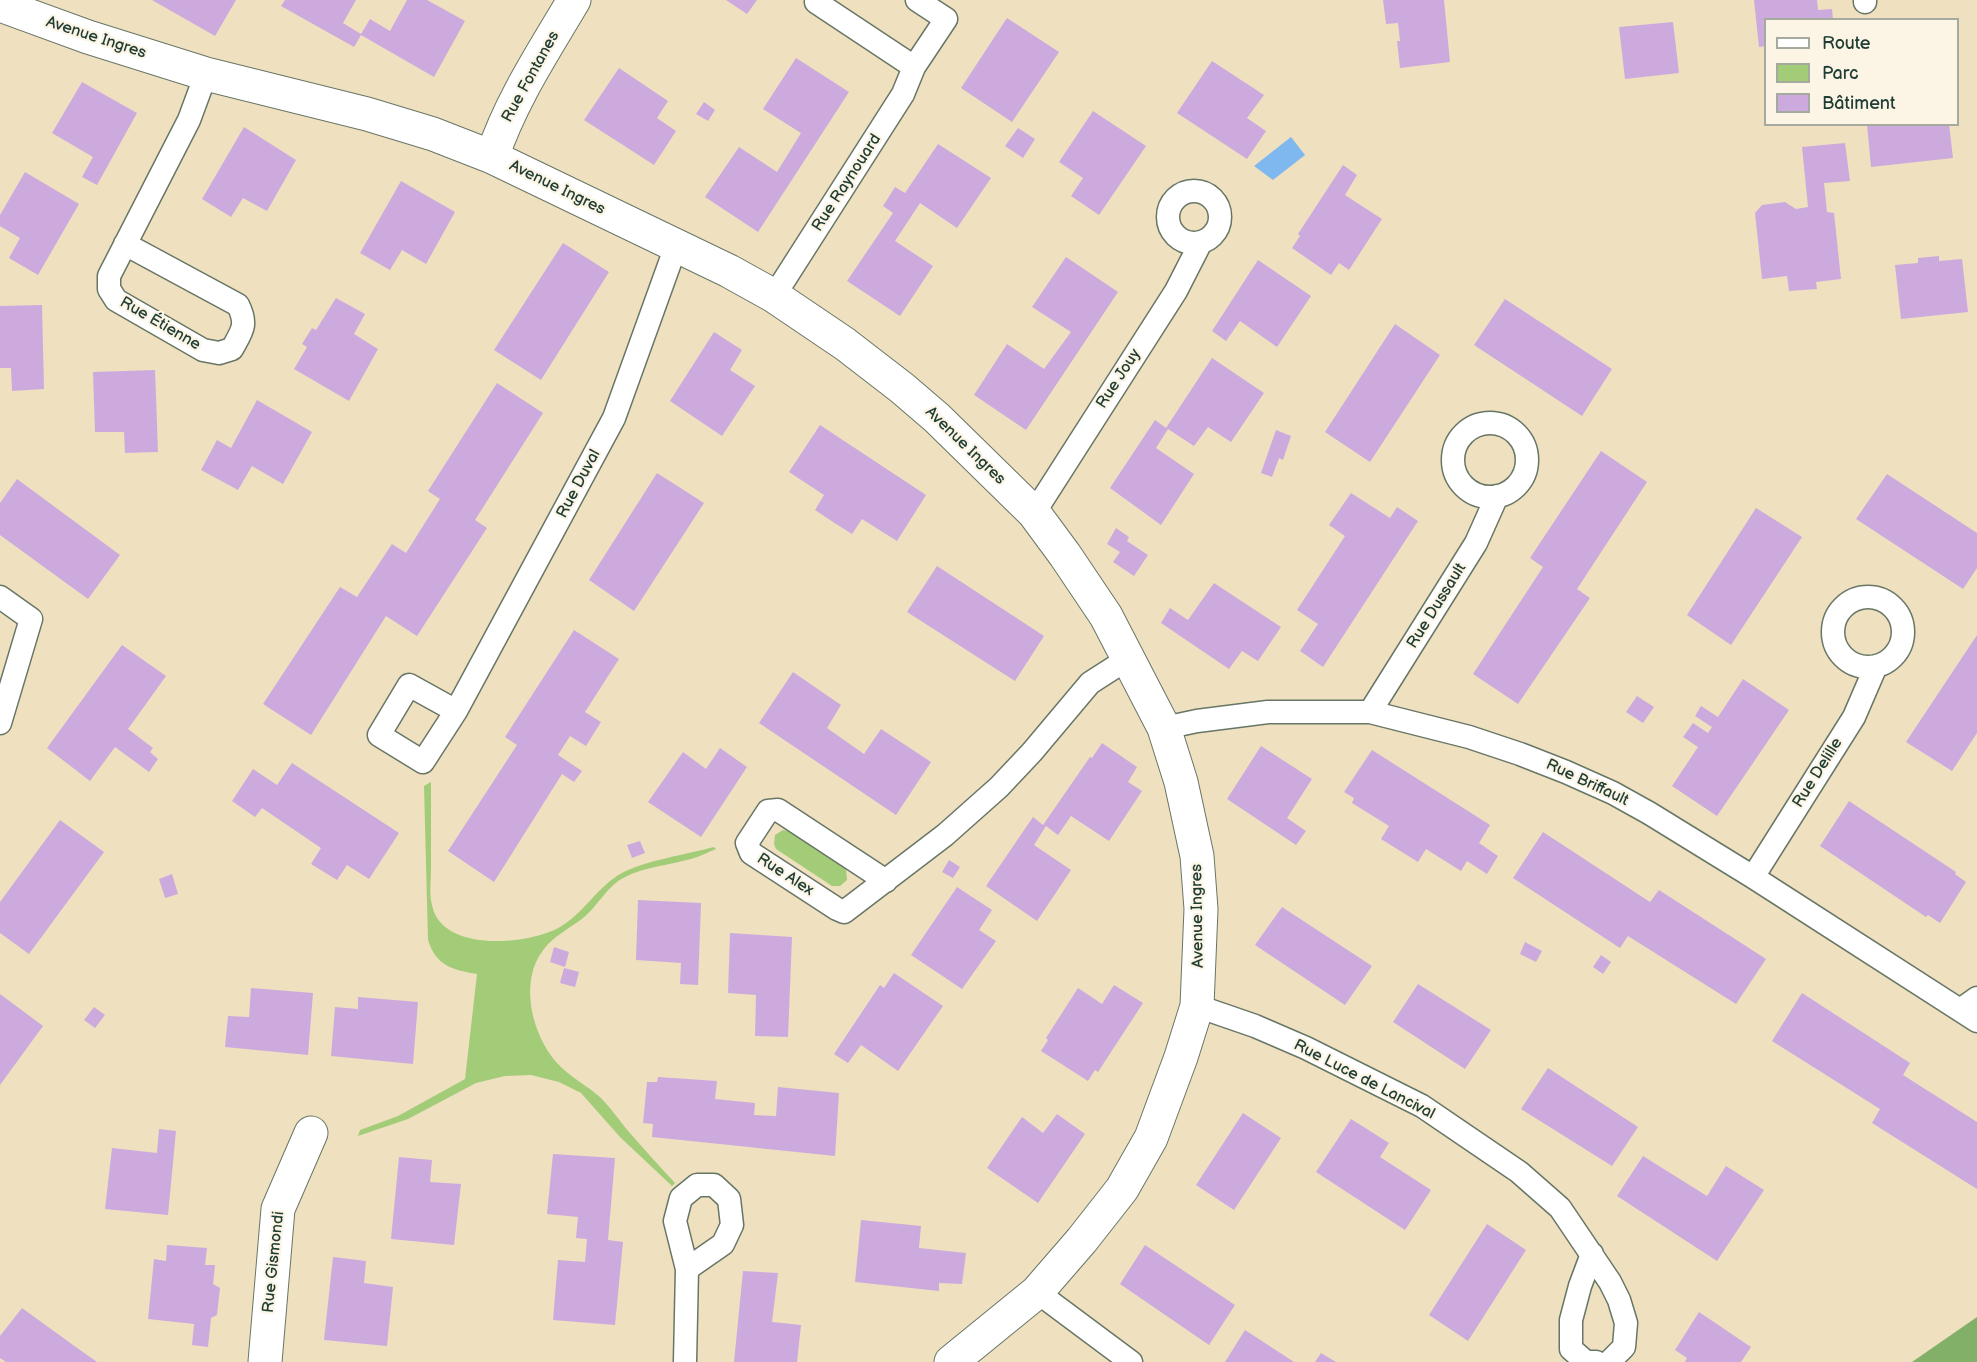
<!DOCTYPE html>
<html>
<head>
<meta charset="utf-8">
<style>
	body { margin:0 }
	#map { position:relative; width:1977px; height:1362px; overflow:hidden; background:#efe0c0; font-family:"Balsamiq Sans",sans-serif }
	canvas { display:block }
	.legend { position:absolute; left:1764px; top:18px; width:195px; height:108px; box-sizing:border-box; background:#fcf5e5; border:2px solid #a4ab9e; margin:0; padding:8px 10px; list-style:none; font-size:18px; color:#1f3d34 }
	.legend li { display:flex; align-items:center; gap:12px; height:30px }
	.legend b { width:30px; border:2px solid #a4ab9e }
</style>
</head>
<body>
<div id="map">
<canvas width="1977" height="1362"></canvas>
<ul class="legend">
<li><b style="height:8px;background:#fff"></b>Route</li>
<li><b style="height:16px;background:#a3cc78"></b>Parc</li>
<li><b style="height:16px;background:#cdaadd"></b>Bâtiment</li>
</ul>
</div>
<script>
const ctx = document.querySelector('canvas').getContext('2d');
ctx.lineJoin = 'round';
function fillPath(path, color) {
  ctx.fillStyle = color;
  ctx.fill(path, 'evenodd');
}
function strokePath(path, color, width, dash) {
  ctx.strokeStyle = color;
  ctx.lineWidth = width;
  ctx.lineCap = dash ? 'butt' : 'round';
  ctx.setLineDash(dash || []);
  ctx.stroke(path);
}
function drawText(font, color, halo, rows, align = 'center') {
  ctx.font = font + ' "Balsamiq Sans",sans-serif';
  ctx.lineWidth = 4.5;
  ctx.setLineDash([]);
  ctx.textBaseline = 'middle';
  ctx.strokeStyle = halo;
  ctx.fillStyle = color;
  for (const [text, x, y, turn = 0] of rows) {
    ctx.save();
    ctx.translate(x, y);
    ctx.rotate((+turn || 0) * Math.PI / 180);
    ctx.textAlign = isNaN(turn) ? turn : align;
    if (halo) ctx.strokeText(text, 0, 0);
    ctx.fillText(text, 0, 0);
    ctx.restore();
  }
}
const green = new Path2D(`
	M431,782c0,29 0,58 0,87 0,11 -2,25 1,36 9,48 97,40 128,22 24,-14 38,-41 62,-54 22,-12 66,-19 92,-26l2,2c-8,3 -17,8 -25,10 -22,6 -46,8 -66,18 -17,8 -27,29 -42,41 -13,10 -29,18 -39,31 -26,32 -12,86 13,114 13,14 29,22 43,34 11,11 19,23 29,35 15,17 30,34 46,51l-3,3 -52,-49 -39,-44 -22,-11 -28,-7 -26,1 -29,7 -68,36 -50,17 2,-6 38,-14 67,-37 12,-105c-24,-4 -41,-8 -49,-34l-4,-154z
	M783,830l7,1 52,34 4,4 1,11 -7,6h-8l-56,-37 -2,-5 1,-9z`);
const forest = new Path2D(`
	M1977,1317v45h-65z`);
const water = new Path2D(`
	M1291,137l14,18 -32,25 -19,-14z`);
const building = new Path2D(`
	M152,0h84l-21,36z
	M285,0h71l-13,23 18,11 9,-15 20,12 17,-31h20l38,21 -31,56 -73,-42 -7,12 -73,-41z
	M726,0h31l-10,14z
	M1383,0h61l6,62 -50,6 -3,-27h3l-2,-18 -12,1z
	M1754,0h63l1,10 14,-1 1,11h-67v26l-7,1z
	M1007,18l52,34 -47,70 -51,-34z
	M1673,22l6,51 -54,6 -6,-52z
	M796,58l53,34 -91,140 -53,-35 34,-50 38,25 24,-39 -38,-24z
	M1212,61l52,34 -17,23 19,13 -19,28 -70,-46z
	M619,68l49,33 -11,17 19,13 -22,34 -70,-45z
	M82,82l55,31 -40,72 -15,-8 11,-20 -41,-24z
	M704,102l11,8 -7,11 -12,-7z
	M1093,111l53,35 -47,69 -28,-19 12,-18 -24,-16z
	M1867,124h82l4,34 -82,9z
	M244,127l52,33 -29,51 -24,-13 -12,19 -29,-18z
	M1018,128l17,11 -12,19 -18,-12z
	M1845,143l5,38 -26,2 3,29 7,1 7,66 -25,3 1,7 -28,2 -2,-15 -25,3 -7,-66 7,-8 23,-3 11,7 12,-2 -6,-60z
	M938,144l53,34 -34,50 -37,-25 -25,38 38,25 -33,50 -53,-35 46,-68 -10,-7 12,-19 10,6z
	M1343,165l14,10 -12,20 37,24 -33,51 -10,-7 -8,12 -39,-27 8,-12 -2,-2z
	M25,172l54,32 -41,71 -29,-17 11,-20 -20,-12v-11z
	M401,181l54,31 -29,52 -24,-14 -12,20 -30,-17z
	M563,243l46,29 -68,108 -47,-30z
	M1939,256v5l23,-2 6,53 -67,7 -6,-54 23,-2v-5z
	M1066,257l52,35 -92,138 -52,-35 33,-51 37,25 27,-37 -39,-25z
	M1258,260l53,36 -34,51 -37,-26 -14,20 -14,-10z
	M336,298l29,16 -11,20 24,15 -29,52 -55,-32 13,-22 -5,-3 10,-16 4,2z
	M1505,299l107,70 -30,47 -108,-71z
	M42,305l2,84 -32,2 -1,-23h-11v-62z
	M1395,324l45,31 -70,107 -45,-30z
	M714,332l28,18 -12,20 25,16 -33,50 -52,-35z
	M1212,358l52,35 -33,49 -23,-15 -14,19 -26,-17 -12,19 38,26 -33,51 -51,-37 45,-68 11,8z
	M155,370l3,82 -33,1 -1,-21h-29l-2,-60z
	M497,383l46,30 -68,107 12,8 -70,108 -31,-20 -75,119 -48,-31 77,-117 17,10 35,-53 14,9 34,-54 -12,-8z
	M257,400l55,32 -29,52 -31,-18 -14,24 -37,-20 16,-30 14,8z
	M820,425l106,70 -29,46 -35,-22 -10,15 -19,-12 -18,-12 9,-15 -35,-23z
	M1276,430l15,6 -8,24 -4,-2 -7,19 -11,-4z
	M1601,451l46,31 -70,107 13,9 -72,106 -45,-30 70,-107 -13,-9z
	M657,473l47,30 -70,108 -45,-31z
	M1887,474l90,59v35l-14,21 -107,-70z
	M17,479l103,76 -32,44 -88,-64v-32z
	M1351,493l39,25 7,-11 21,14 -95,146 -23,-16 18,-27 -21,-14 48,-74 -16,-11z
	M1756,508l46,29 -71,108 -44,-30z
	M1116,528l13,9 -2,4 21,14 -14,21 -21,-14 7,-10 -13,-8z
	M937,566l107,70 -29,45 -108,-69z
	M1214,583l67,44 -23,34 -16,-10 -13,18 -68,-46 9,-15 18,12z
	M574,630l45,29 -34,53 16,10 -15,24 -16,-10 -12,19 24,16 -8,11 -12,-8 -68,108 -46,-31 69,-106 -12,-8z
	M1977,635v98l-25,38 -46,-29z
	M122,645l44,31 -38,53 25,19 -3,4 8,7 -9,13 -34,-25 -25,34 -43,-33z
	M793,672l48,33 -14,23 37,26 17,-25 50,33 -35,53 -137,-92z
	M1743,679l46,31 -72,106 -45,-30 26,-39 -15,-10 10,-14 15,10 4,-6 -17,-11 6,-10 17,11z
	M1637,696l17,11 -11,16 -17,-11z
	M1102,743l35,24 -9,15 14,9 -33,50 -38,-25 -13,19 -12,-9 -12,19 37,25 -34,51 -51,-35 47,-69 10,8 47,-68 2,1z
	M1261,746l51,33 -25,39 19,13 -10,14 -69,-46z
	M720,748l27,19 -46,70 -53,-35 35,-50 23,17z
	M1372,750l118,75 -11,18 19,13 -11,18 -20,-13 -6,10 -35,-22 -8,13 -37,-23 8,-13 -37,-23 2,-5 -10,-6z
	M292,763l107,70 -30,46 -22,-14 -10,15 -26,-16 10,-16 -59,-40 -7,9 -23,-16 21,-32 24,16z
	M1849,801l107,71 -1,2 11,8 -26,41 -12,-8 -2,2 -106,-71z
	M60,820l44,32 -75,102 -29,-21v-31z
	M1543,832l107,70 9,-12 107,69 -30,45 -108,-68 -8,12 -107,-70z
	M640,841l5,12 -13,5 -5,-13z
	M949,860l11,7 -7,11 -11,-6z
	M172,874l6,20 -13,4 -6,-19z
	M957,887l35,23 -13,20 17,11 -34,48 -51,-34z
	M638,900l63,3 -3,82 -18,-1 1,-21 -45,-3z
	M1282,907l90,59 -27,39 -90,-60z
	M730,933l62,4 -4,100 -33,-1 1,-41 -28,-2z
	M1525,942l17,9 -6,11 -16,-8z
	M554,947l15,5 -4,15 -15,-5z
	M1601,955l10,7 -8,12 -10,-7z
	M564,968l15,4 -4,15 -15,-4z
	M894,973l49,33 -45,65 -37,-26 -13,18 -14,-9 46,-69 4,3z
	M1418,984l73,46 -26,39 -72,-47z
	M1114,985l29,18 -45,69 -3,-2 -7,11 -47,-30 7,-11 -2,-2 32,-50 24,16z
	M251,988l62,5 -5,62 -83,-8 3,-31 21,1z
	M1802,993l108,70 -7,12 74,47v67l-105,-66 8,-14 -108,-68z
	M0,994l43,32 -43,59z
	M358,997l60,5 -5,62 -82,-8 4,-49 23,2z
	M94,1007l11,8 -10,13 -11,-8z
	M1548,1068l90,59 -26,39 -91,-57z
	M658,1077l59,4 -2,18 40,4 -1,12 22,1 2,-29 61,6 -4,63 -183,-19 1,-13 -10,-1 4,-41h10z
	M1243,1113l38,25 -47,72 -38,-25z
	M1057,1114l28,20 -47,69 -51,-35 35,-51 21,16z
	M1351,1119l38,24 -9,14 51,33 -26,40 -89,-58z
	M159,1129l17,2 -8,84 -63,-6 7,-61 45,5z
	M553,1154l62,4 -7,82 15,2 -8,83 -62,-5 5,-60 27,2 2,-23 -11,-1 2,-21 -31,-3z
	M1643,1156l64,40 19,-30 38,24 -47,71 -100,-65z
	M399,1157l33,3 -2,22 31,2 -7,61 -63,-6z
	M861,1220l60,6 -2,22 47,5 -4,31 -23,-1v8l-84,-9z
	M1487,1224l39,26 -58,91 -39,-26z
	M167,1245l40,3 -2,17h10l-2,19 7,4 -3,27 -6,3 -3,29 -16,-2 2,-21 -46,-5 6,-60 12,2z
	M1145,1245l90,60 -26,40 -89,-61z
	M333,1257l33,4 -2,22 29,4 -6,59 -63,-6z
	M743,1271l35,2 -6,49 29,3 -4,37h-63z
	M22,1308l51,37 24,17h-91l-6,-4v-22z
	M1699,1312l52,35 -10,15h-56l2,-4 -12,-8z
	M1245,1330l49,32h-69z
	M1321,1353l15,9h-21z`);
const service = new Path2D(`
	M818,0l-2,2 98,65 32,-48 -29,-19
	M1865,0v2
	M1168 217a26 26 0 1 1 52 0a26 26 0 1 1-52 0Z
	M125,244l113,61c10,20 4,26 -6,44l-13,4 -16,-3 -87,-50 -7,-11v-13l80,-156 17,-46
	M774,296l129,-202 11,-27
	M1453 460a37 37 0 1 1 74 0a37 37 0 1 1-74 0Z
	M1034,513l142,-222 25,-49
	M0,597l31,22 -31,104
	M1833 632a35 35 0 1 1 70 0a35 35 0 1 1-70 0Z
	M456,711l-47,-26 -30,50 44,27 33,-51 158,-293 62,-172
	M1370,712l106,-169 21,-47
	M1164,728l33,-7 71,-9h102l99,25 51,17 46,18 47,21 36,20 104,64 224,144
	M1753,877l101,-160 22,-51
	M886,881l-108,-71 -10,1 -21,32 4,10 86,56 7,3 101,-77 54,-48 33,-35 58,-69 39,-25
	M1197,1006l58,20 51,22 116,58 97,66 41,36 50,74 9,18 7,23 -2,24 -15,15
	M1960,1010l17,-12
	M1592,1254l-12,32 -9,34v29l15,13h10
	M1037,1292l94,70
	M685,1362l2,-93 -12,-48 6,-23 16,-13h17l15,14 3,26 -9,19 -36,25`);
const minor = new Path2D(`
	M0,5l88,32 118,37 161,40 66,20 59,23 237,114 45,25 71,48 57,44 35,30 97,95 31,42 41,61 58,112 17,54 16,74 4,53 -4,97 -16,51 -30,81 -29,51 -40,51 -45,52 -86,70
	M492,157c19,-57 52,-106 82,-157
	M265,1362l13,-153 33,-76`);
const streetNames = [
	["Avenue Ingres",96,38,18],
	["Rue Fontanes",531,77,-61],
	["Rue Raynouard",847,183,-57],
	["Avenue Ingres",557,188,26],
	["Rue Étienne",160,324,30],
	["Rue Jouy",1119,379,-57],
	["Avenue Ingres",965,446,44],
	["Rue Duval",579,484,-62],
	["Rue Dussault",1437,606,-58],
	["Rue Delille",1818,773,-58],
	["Rue Briffault",1587,783,25],
	["Rue Alex",785,875,33],
	["Avenue Ingres",1198,916,-91],
	["Rue Luce de Lancival",1364,1080,27],
	["Rue Gismondi",274,1262,-84]
];
fillPath(green, '#a3cc78');
fillPath(forest, '#82b068');
fillPath(water, '#7eb8ef');
fillPath(building, '#cdaadd');
strokePath(service, '#687665', 25);
strokePath(minor, '#687665', 35);
strokePath(service, '#fff', 22);
strokePath(minor, '#fff', 33);
drawText('16px', '#1f3d34', '#fcf5e5', streetNames);
</script>
</body>
</html>
